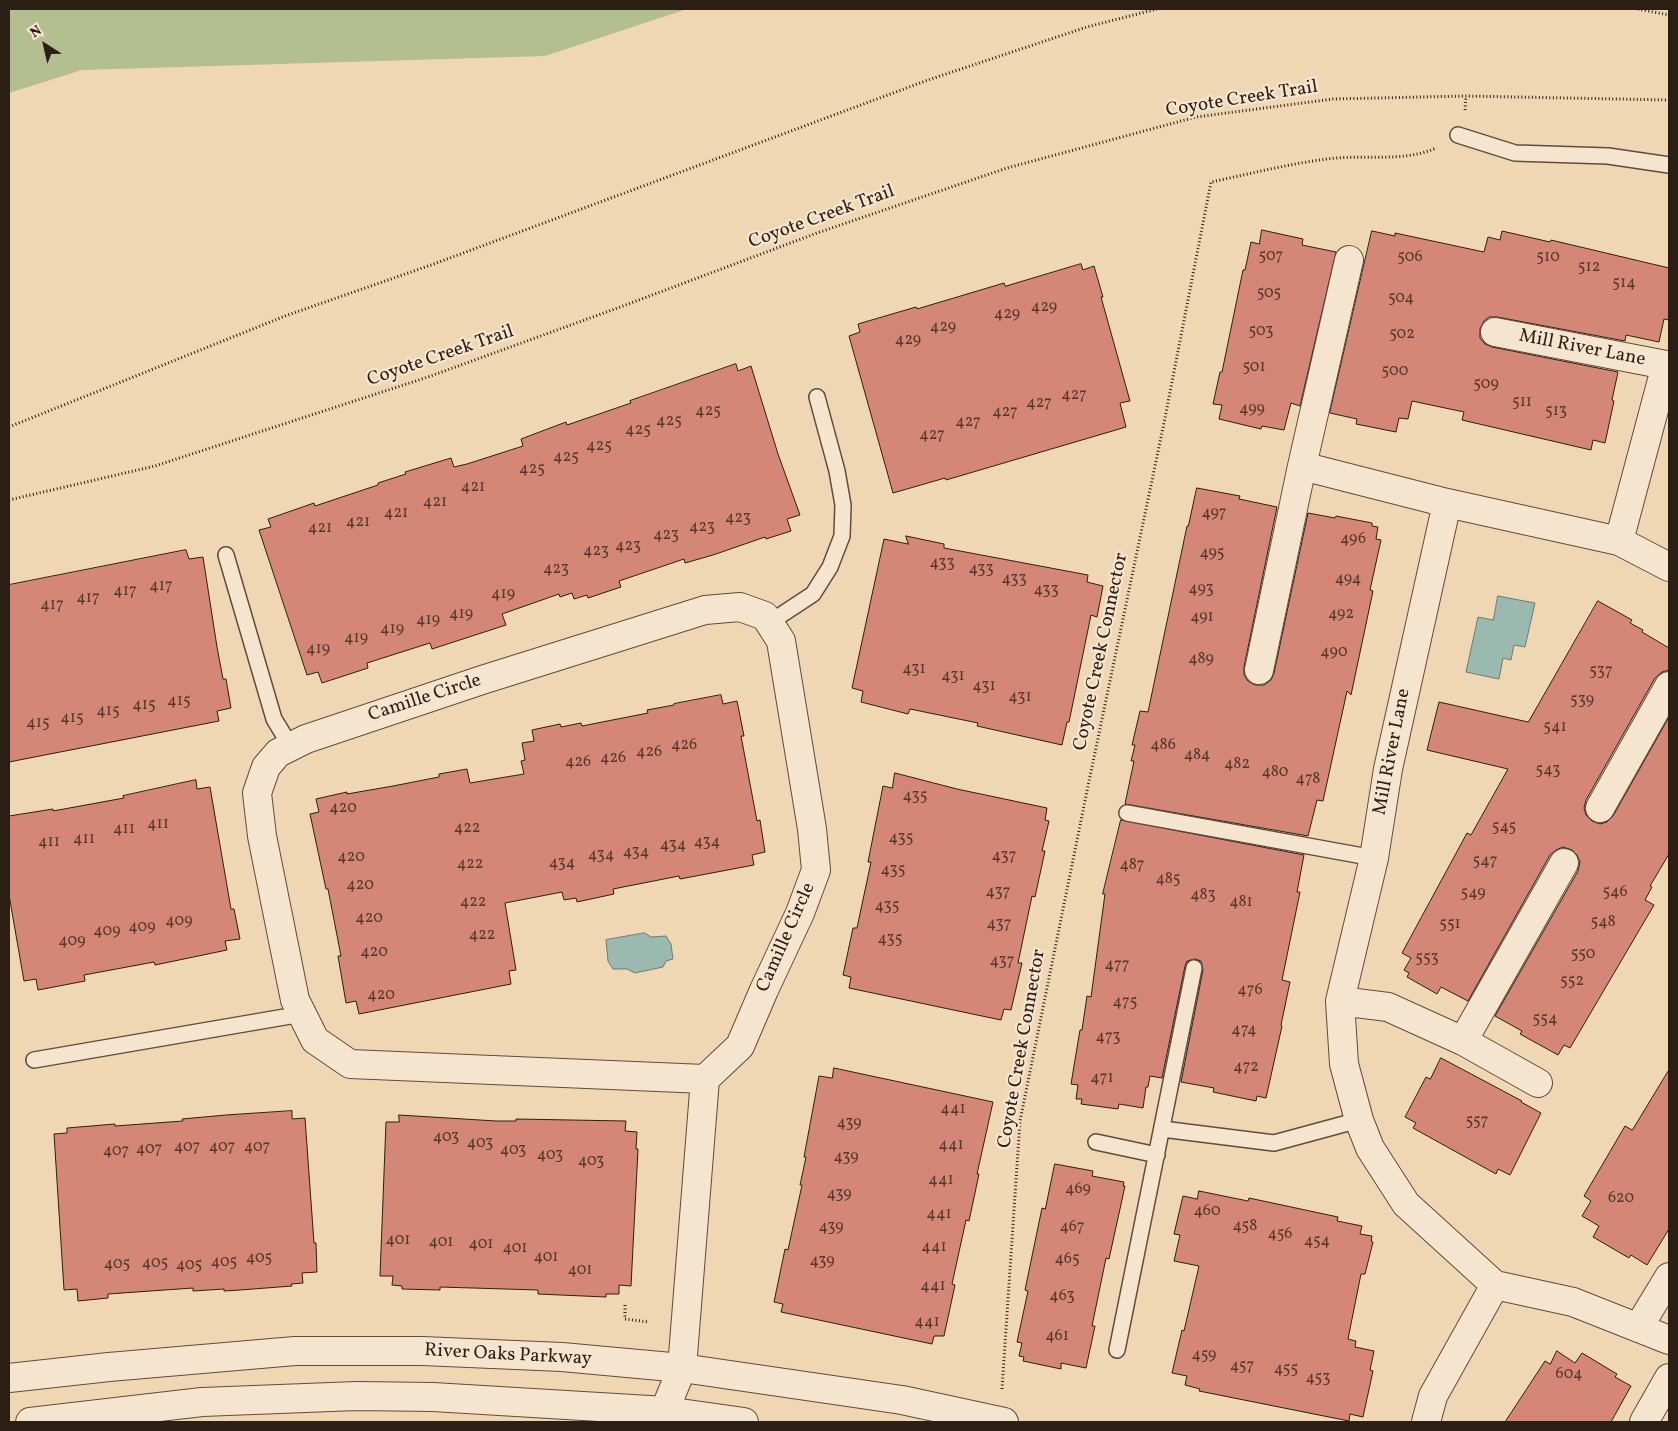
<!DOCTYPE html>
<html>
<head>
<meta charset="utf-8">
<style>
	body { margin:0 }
	#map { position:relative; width:1678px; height:1431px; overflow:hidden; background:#f0d7b3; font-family:Vollkorn,serif }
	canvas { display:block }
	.frame { position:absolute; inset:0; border:10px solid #2b1f14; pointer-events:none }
	.north { position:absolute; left:20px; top:20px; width:50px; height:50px; -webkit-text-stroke:4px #f5e5ce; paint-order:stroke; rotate:325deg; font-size:14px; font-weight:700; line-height:20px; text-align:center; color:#2b1f14 }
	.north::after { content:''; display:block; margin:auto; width:18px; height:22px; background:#2b1f14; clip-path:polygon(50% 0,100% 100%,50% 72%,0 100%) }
</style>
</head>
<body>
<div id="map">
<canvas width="1678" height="1431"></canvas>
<div class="frame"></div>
<div class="north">N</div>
</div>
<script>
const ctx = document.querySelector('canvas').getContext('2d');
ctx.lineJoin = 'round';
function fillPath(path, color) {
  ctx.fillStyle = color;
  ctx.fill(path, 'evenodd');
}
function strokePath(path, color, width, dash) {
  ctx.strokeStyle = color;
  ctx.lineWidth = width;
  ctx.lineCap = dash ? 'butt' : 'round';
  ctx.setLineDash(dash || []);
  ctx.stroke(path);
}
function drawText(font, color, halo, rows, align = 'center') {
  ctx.font = font + ' Vollkorn,serif';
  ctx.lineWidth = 4.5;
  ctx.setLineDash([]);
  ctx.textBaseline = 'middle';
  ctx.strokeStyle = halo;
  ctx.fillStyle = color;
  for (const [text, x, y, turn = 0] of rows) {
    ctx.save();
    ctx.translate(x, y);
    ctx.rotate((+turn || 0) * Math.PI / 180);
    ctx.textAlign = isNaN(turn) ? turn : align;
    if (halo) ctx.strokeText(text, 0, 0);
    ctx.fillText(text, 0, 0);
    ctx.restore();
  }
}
const green = new Path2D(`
	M9,9h678l-142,47 -463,14 -73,23z`);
const water = new Path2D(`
	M1498,596l37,7 -10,44 -11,-2 -3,15 -8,-2 -4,21 -33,-7 12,-55 15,3z
	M645,933l6,4 15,-1 5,8 2,15 -7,2 -3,6 -28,6 -8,-4h-14l-5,-8 -2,-21z`);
const building = new Path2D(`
	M1262,230l41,9 -1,6 34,7 -36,154 -9,-3 -7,27 -22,-4 -1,3 -42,-10 3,-14 -9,-1 7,-32h2l21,-102h2l6,-28 8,2z
	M1372,231l23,5v-3l89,19 4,-15 12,3 2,-9 48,11 1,-2 118,28v52l-5,-1 -5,23 -33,-7 -1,6 -128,-24h-8l-5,4 -4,8v9l5,6 7,3 126,25 -6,28 2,1 -9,42 -12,-3 -2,10 -129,-30 2,-8 -52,-11 -4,18 -9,-1 -3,14 -40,-8 1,-5 -27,-6z
	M1081,264l2,6 11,-4 9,31h-2l29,104 -10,2 6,24 -180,53 -1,-2 -52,15 -44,-157 11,-4 -2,-8 58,-17 1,2 87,-26 1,3z
	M736,364l2,7 13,-5 27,88 22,61 -13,4 4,12 -25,8 -1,-2 -52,18 -28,8 -1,-4 -65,22 2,6 -33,11 -1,-3 -13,4 -2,-6 -12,4 -1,-3 -57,20 4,11 -74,24 -2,-6 -63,20 1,5 -46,15 -4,-11 -11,3 -48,-145 12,-3 -3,-8 46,-16 1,3 63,-21v-2l28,-9 -1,-2 46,-14 3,9 13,-3 56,-18 -2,-7 45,-17 1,3 64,-22 -1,-2z
	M1197,488l43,8 -1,3 38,8 -33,160v8l4,6 7,4h9l7,-5 3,-7 34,-160 27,5 1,-2 36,7v3l6,1 -2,12 5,1 -11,50 3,1 -22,104 -4,-4 -24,110 -6,-1 -9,36 -183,-32 9,-43h-3l4,-16h-3l8,-34 8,1 39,-186h1z
	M906,536l38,8v4l144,27 -1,7 16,4 -6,31 -6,-2 -22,107h-2l-5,23 -85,-19 1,-3 -68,-14 -2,5 -47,-12 2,-11 -11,-3 32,-149 24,5z
	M186,550l3,9 14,-2 14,90 6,32h3l5,29 -14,3 2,10 -210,41v-177z
	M1598,601l34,19 -2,3 13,7 -1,2 27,16v22l-7,2 -7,6 -69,122 -2,8 2,7 6,6 8,3 7,-2 6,-6 56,-99v137l-19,32 2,1 -7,13 9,5 -84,143 -6,-3 -6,10 -38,-21 2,-3 -27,-15 83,-145 2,-9 -3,-7 -5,-5 -9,-3 -7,3 -6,5 -82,146 -27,-14 -4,7 -30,-17 2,-4 -5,-3 7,-12 -9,-5 65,-120 4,2 37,-66 -81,-19 12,-48 89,20z
	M721,695l2,9 14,-3 7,35h-3l16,85 3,-1 5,32 -13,3 2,10 -74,14 -1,-3 -66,13 1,5 -37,8 -1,-4 -12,2 -2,-8 -57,11 11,67 -7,1 2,13 -152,30 -3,-13 -10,2 -8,-47h3l-13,-67h-2l-16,-75 9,-2 -3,-13 31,-7v2l46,-8 46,-9v-3l28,-5 3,14 54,-9 -3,-13 4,-1 -3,-17 12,-2 -2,-11 28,-6 1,3 20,-4 1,3 66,-13 -1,-3 27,-5v-1z
	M895,773l62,16 90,19 -2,12 4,1 -7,30h3l-10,46 -3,-1 -14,67h4l-11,47 -7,-1 -3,11 -152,-32 2,-11 -8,-2 10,-47h4l14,-66h-3l15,-76 9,2z
	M196,780l1,9 13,-2 21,122h3l6,30 -15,2 2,9 -72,15 -1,-3 -70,13 1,6 -47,9 -2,-11 -12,2 -15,-86v-79l44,-7v2l71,-13 -1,-2z
	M1121,820l183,35 -7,37h3l-18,88 8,2 -9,43 1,1 -16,72 -9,-2 -1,5 -43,-9 1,-4 -33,-6 22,-112 -2,-9 -6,-2 -8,2 -2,5 -23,112 -12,-2 -2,11h-2l-3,21 -24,-4 -1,5 -37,-5 1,-5h-6l2,-14 -7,-1 9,-54h2l5,-34 4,1 14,-103h-2z
	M1441,1058l81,43 -1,1 20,11 -31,62 -12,-6 -2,5 -47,-26 -36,-20 3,-5 -11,-6 21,-40 4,2z
	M834,1068l159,34 -16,72h2l-10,47 -3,-1 -14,64 3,1 -11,51h-10l-2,8 -151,-32 2,-8 -9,-2 11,-53 3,1 14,-65h-2l6,-28h-2l15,-81 13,2z
	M1669,1070v159l-22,36 -16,-10 -2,3 -36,-21 6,-11 -17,-10 9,-15 -7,-5 41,-70 7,4z
	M292,1111v8l13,-1 9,125h2l1,29 -15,1 1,10 -12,1 1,2 -52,4 -16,1v-2l-31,2v-3l-85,6v4l-30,3 -1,-12 -13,1 -10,-156 13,-1v-5l48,-4v2l68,-5 -1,-2 44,-4z
	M399,1115l97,6h20v-2l110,2 -1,10 12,1 -1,17h2l-7,137 -12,-1v9h-13v3l-68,-3v-4l-98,-3v3l-38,-1v-3l-10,-1 1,-9h-13l6,-154h13z
	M1055,1164l38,7 -1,5 32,6 -1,4h2l-16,73 -3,-1 -14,68h3l-9,42 -25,-5v6l-38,-8 1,-4 -5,-1 3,-13 -5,-1 11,-51 -3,-1 17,-82 3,1z
	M1199,1191l49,10 1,-3 89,19 -1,4 25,5 -2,8 12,2 -1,5 2,1 -8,32h-4l-13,65 8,2 -1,6 19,4 -4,19 3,1 -10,46 -13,-3 -1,7 -150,-30 1,-2 -15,-4 2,-9 -15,-3 10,-43 2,1 15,-65 -25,-5 6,-26 -6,-1 9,-38 14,3z
	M1557,1351l18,12 7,-10 35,21 -2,3 16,9 -20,36h-106l40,-61 5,3z`);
const path = new Path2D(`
	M1638,9l31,6
	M1465,110l1,-14
	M9,427l276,-111 146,-51 497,-185 159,-53 70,-18
	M9,500l146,-34 273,-89 195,-71 194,-73 190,-65 189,-51 137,-18 133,-3 203,4
	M625,1305v14l24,3
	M1002,1389l18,-268 68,-335 76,-363 47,-241c38,-8 77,-18 116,-23 35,-5 76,4 109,-11`);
const service = new Path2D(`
	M1458,135l57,18 93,3 61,9
	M226,555l48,164 17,28
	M769,623l44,-29 17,-27 12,-31 1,-31 -6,-34 -20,-74
	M1127,813l247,45
	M34,1060l268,-46
	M1162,1129l112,14 85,-23
	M1096,1142l61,13
	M1117,1350l77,-382`);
const minor = new Path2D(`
	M1495,332l171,33 -47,176
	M1302,466l145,37 172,38 50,26
	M1447,503l-59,266 -14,89 -34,143 4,63 15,56 11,28 36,56 89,81
	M740,607l25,9 16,25 31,188 4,41 -16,43 -36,77 -24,56 -35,33 -355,-15 -35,-24 -20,-40 -33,-164 -5,-43 9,-26 12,-14 28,-14 176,-59 223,-70z
	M1259,670l43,-204 47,-206
	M1600,808l69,-122
	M1340,1001l48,6 75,34 75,42
	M1463,1041l101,-178
	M1495,1285l78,17 96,38
	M1638,1328l31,-51
	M660,1422l22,-54 23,-289
	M1426,1422l7,-26 62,-111
	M1644,1422l25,-44`);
const tertiary = new Path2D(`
	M9,1378l100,-11 186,-16h127l140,6 120,11 220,32 102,22
	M30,1422l172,-20 155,-6 76,1 233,14 78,11`);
const numberNames = [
	["507",1271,257],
	["506",1410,258],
	["510",1548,258],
	["512",1589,268],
	["514",1624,284],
	["505",1269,294],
	["504",1401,299],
	["429",1044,308],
	["429",1007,315],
	["429",943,328],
	["503",1261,332],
	["502",1402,335],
	["429",908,341],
	["501",1254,368],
	["500",1395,372],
	["509",1486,385],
	["427",1074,396],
	["511",1522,403],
	["427",1039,404],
	["499",1252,410],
	["425",708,412],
	["513",1556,412],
	["427",1005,413],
	["425",669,422],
	["427",968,423],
	["425",638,431],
	["427",932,436],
	["425",599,447],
	["425",566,458],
	["425",532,470],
	["421",473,488],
	["421",435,503],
	["421",396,514],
	["497",1214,514],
	["423",738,519],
	["421",358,523],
	["423",702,528],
	["421",320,529],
	["423",666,536],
	["496",1353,540],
	["423",628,547],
	["423",596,552],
	["495",1212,554],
	["433",942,564],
	["423",556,570],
	["433",981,570],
	["433",1014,580],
	["494",1348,580],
	["417",161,587],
	["493",1201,590],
	["433",1046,591],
	["417",125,592],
	["419",503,595],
	["417",88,599],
	["417",52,606],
	["419",461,615],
	["492",1341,615],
	["491",1202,618],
	["419",428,621],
	["419",392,630],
	["419",356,639],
	["419",318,650],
	["490",1334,653],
	["489",1201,660],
	["431",914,670],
	["537",1601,672],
	["431",953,677],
	["431",984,687],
	["431",1020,698],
	["539",1582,701],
	["415",179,702],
	["415",144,706],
	["415",108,712],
	["415",72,719],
	["415",38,724],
	["541",1555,728],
	["426",684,746],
	["486",1163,746],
	["426",649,753],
	["484",1197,756],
	["426",613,759],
	["426",578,763],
	["482",1237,765],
	["543",1548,771],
	["480",1275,773],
	["478",1308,780],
	["435",915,797],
	["420",343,809],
	["411",158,825],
	["545",1504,828],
	["422",467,829],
	["411",124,830],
	["435",901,839],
	["411",84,840],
	["411",49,843],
	["434",707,843],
	["434",673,846],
	["434",636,853],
	["434",601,856],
	["437",1004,857],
	["420",351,858],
	["547",1485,862],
	["434",562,864],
	["422",470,865],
	["487",1132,866],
	["435",893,871],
	["485",1168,880],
	["420",360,886],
	["437",998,893],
	["546",1615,893],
	["549",1473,894],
	["483",1203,896],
	["422",473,903],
	["481",1241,903],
	["435",887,907],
	["420",369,919],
	["409",179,922],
	["548",1603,923],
	["437",999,925],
	["551",1450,925],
	["409",142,928],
	["409",107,932],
	["422",482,936],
	["435",890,940],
	["409",72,942],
	["420",374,953],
	["550",1583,955],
	["553",1427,959],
	["437",1002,962],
	["477",1117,966],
	["552",1572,982],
	["476",1250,991],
	["420",381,996],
	["475",1125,1003],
	["554",1545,1020],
	["474",1244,1031],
	["473",1108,1038],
	["472",1246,1068],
	["471",1102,1079],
	["441",953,1110],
	["557",1477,1122],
	["439",849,1124],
	["403",446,1138],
	["403",480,1144],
	["441",951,1146],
	["407",187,1148],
	["407",222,1148],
	["407",257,1148],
	["407",149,1150],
	["403",513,1151],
	["407",116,1152],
	["403",550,1156],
	["439",846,1158],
	["403",591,1162],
	["441",941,1181],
	["469",1078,1190],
	["439",839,1195],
	["620",1621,1199],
	["460",1207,1212],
	["441",939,1215],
	["458",1245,1227],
	["439",831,1228],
	["467",1072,1228],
	["456",1280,1235],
	["401",398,1241],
	["454",1317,1242],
	["401",441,1243],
	["401",481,1245],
	["441",934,1248],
	["401",515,1249],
	["401",546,1258],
	["405",259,1259],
	["465",1067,1260],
	["439",822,1262],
	["405",224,1263],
	["405",155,1264],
	["405",117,1265],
	["405",189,1266],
	["401",580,1271],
	["441",933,1287],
	["463",1062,1297],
	["441",927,1323],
	["461",1057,1337],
	["459",1204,1356],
	["457",1242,1367],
	["455",1286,1370],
	["604",1569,1375],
	["453",1318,1379]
];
const streetNames = [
	["Coyote Creek Trail",1242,100,-9],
	["Coyote Creek Trail",822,218,-20],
	["Mill River Lane",1582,349,11],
	["Coyote Creek Trail",441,357,-19],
	["Coyote Creek Connector",1102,652,-78],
	["Camille Circle",425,699,-18],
	["Mill River Lane",1393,752,-79],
	["Camille Circle",787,938,-66],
	["Coyote Creek Connector",1023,1049,-80],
	["River Oaks Parkway",508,1356,3]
];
fillPath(green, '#b4bf91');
fillPath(water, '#9ab9af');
strokePath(water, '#6e7b71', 1);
fillPath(building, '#d48677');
strokePath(building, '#2b1f14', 1);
strokePath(service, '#5c4d3c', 18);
strokePath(minor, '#5c4d3c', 30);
strokePath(tertiary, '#5c4d3c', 30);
strokePath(path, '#2b1f14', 3, [1, 2.5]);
strokePath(service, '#f5e5ce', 15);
strokePath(minor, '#f5e5ce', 28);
strokePath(tertiary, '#f5e5ce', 28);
drawText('16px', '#55392d', null, numberNames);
drawText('19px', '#2b1f14', '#f5e5ce', streetNames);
</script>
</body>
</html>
